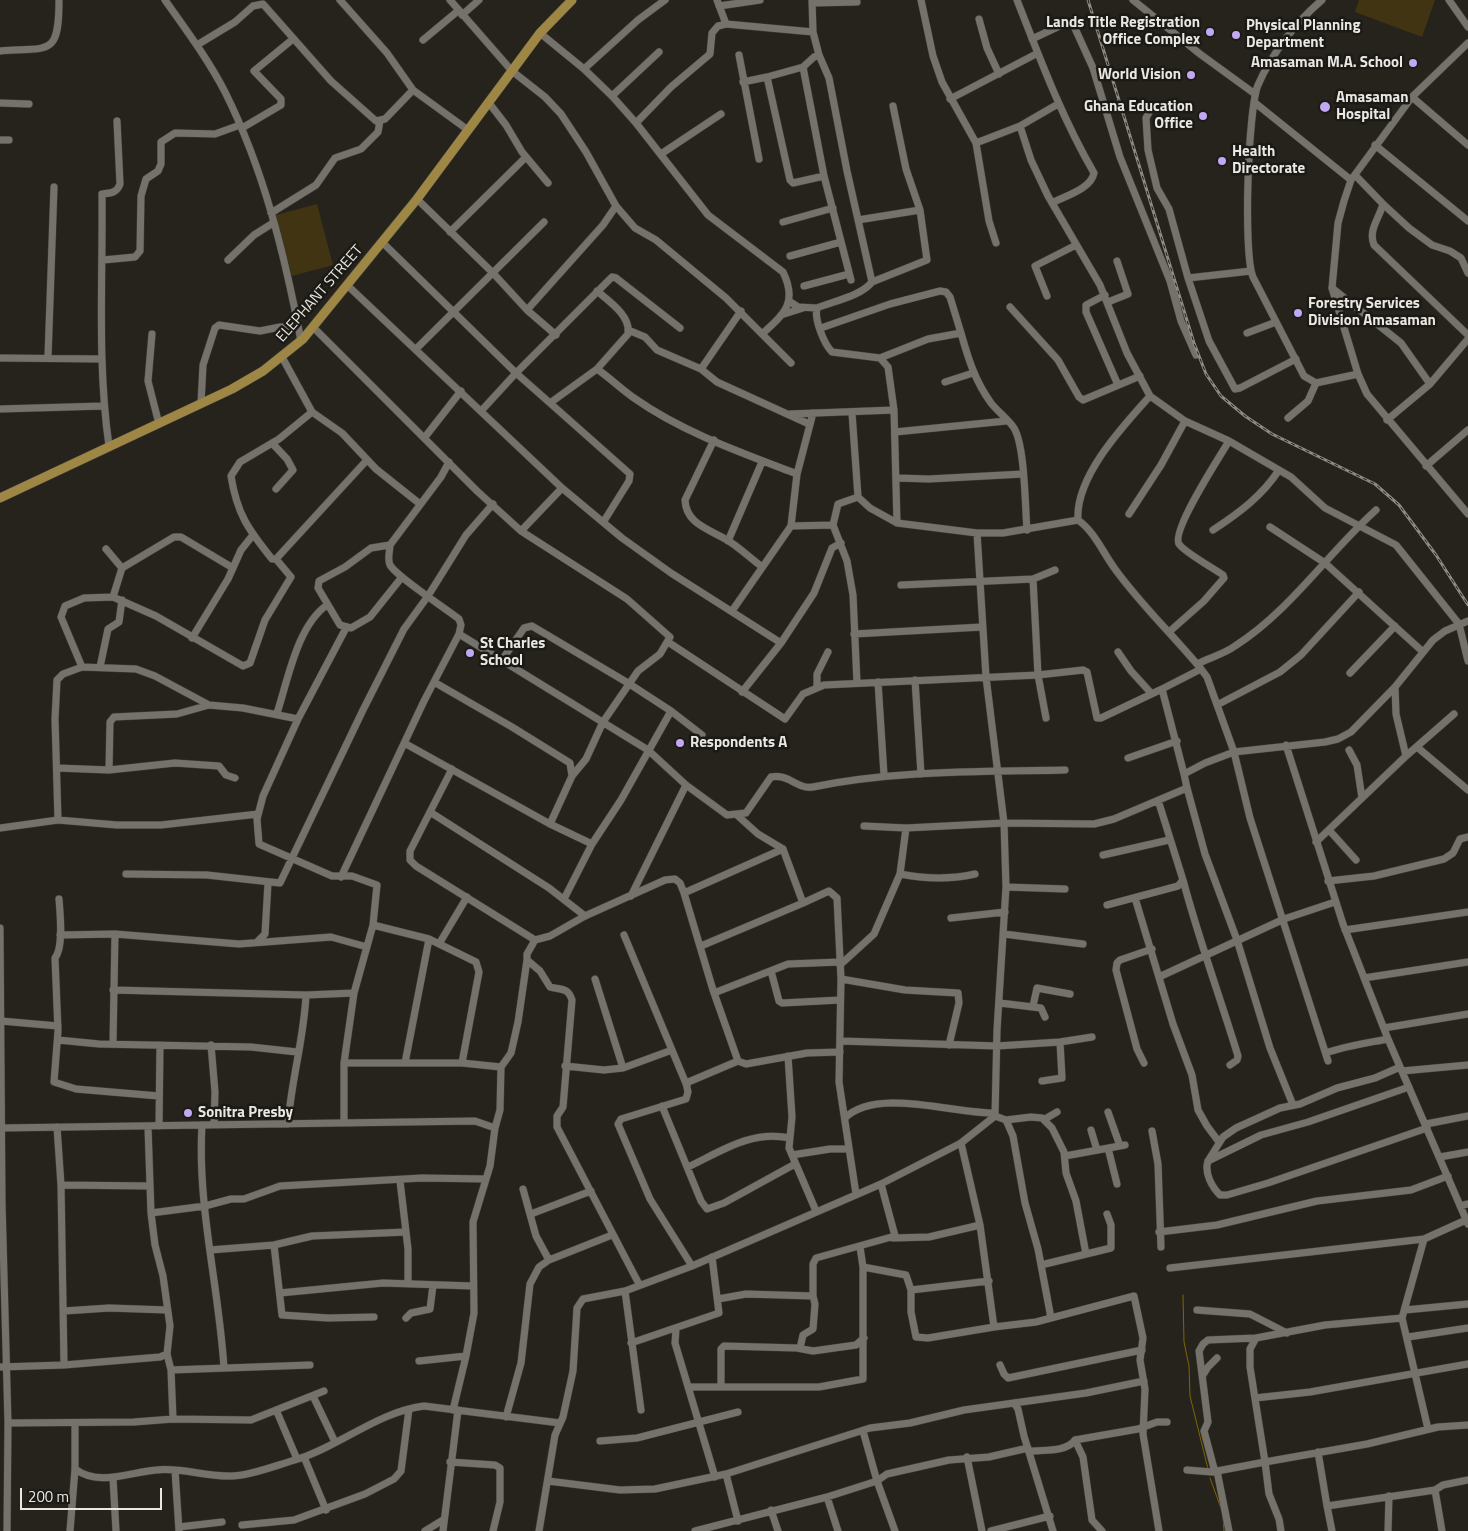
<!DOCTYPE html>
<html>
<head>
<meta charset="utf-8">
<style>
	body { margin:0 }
	#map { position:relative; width:1468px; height:1531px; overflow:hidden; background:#26231d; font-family:"Titillium Web",sans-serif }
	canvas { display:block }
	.scale { position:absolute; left:20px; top:1488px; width:142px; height:22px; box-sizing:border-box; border:2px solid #eae8e4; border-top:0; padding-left:6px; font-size:15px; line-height:18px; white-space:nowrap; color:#eae8e4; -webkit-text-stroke:4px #1c1a14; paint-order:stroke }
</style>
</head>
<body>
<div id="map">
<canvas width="1468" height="1531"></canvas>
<div class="scale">200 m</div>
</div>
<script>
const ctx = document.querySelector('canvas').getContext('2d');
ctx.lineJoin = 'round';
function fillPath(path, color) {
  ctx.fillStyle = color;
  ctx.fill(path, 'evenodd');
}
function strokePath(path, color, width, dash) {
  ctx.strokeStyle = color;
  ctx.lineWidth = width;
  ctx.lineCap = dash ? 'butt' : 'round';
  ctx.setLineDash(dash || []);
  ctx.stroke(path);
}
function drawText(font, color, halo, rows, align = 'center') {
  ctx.font = font + ' "Titillium Web",sans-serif';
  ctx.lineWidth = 5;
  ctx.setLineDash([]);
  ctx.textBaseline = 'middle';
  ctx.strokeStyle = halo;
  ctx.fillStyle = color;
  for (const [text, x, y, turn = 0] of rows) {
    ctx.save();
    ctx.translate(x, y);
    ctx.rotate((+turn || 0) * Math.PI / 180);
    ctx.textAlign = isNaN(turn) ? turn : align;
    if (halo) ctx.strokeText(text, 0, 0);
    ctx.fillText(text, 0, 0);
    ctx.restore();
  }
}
const green = new Path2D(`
	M1359,0h76l-13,37 -67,-25z
	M317,204l16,61 -41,11 -16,-61z`);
const stream = new Path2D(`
	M1183,1295l1,47 5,24 1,30 18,73
	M1210,1478l12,33
	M1223,1517l1,14`);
const minor = new Path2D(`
	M165,0c21,30 43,59 60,92 39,78 60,164 76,249
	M340,0l47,53 26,37 55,40
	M450,0l62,71 33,26 16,17 25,38 30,54 19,22 21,12 70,58 65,65
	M717,0l9,24
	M812,0l1,32 6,23 -5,2 -11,10 -36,10 23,103 3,3 31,-7
	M921,0l12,56 9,26 34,61 13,78 7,22
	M1017,0c23,59 45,118 77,173 -3,16 -29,23 -42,30
	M1133,0l67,54 55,40
	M1322,0c-26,22 -50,53 -64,85 -10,24 -15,169 -5,192l51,99 12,7 42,-9
	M1449,0l19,27
	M812,3l45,-1
	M719,6l41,-6
	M462,15l17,-15
	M979,19l8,29 12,26
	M540,33l44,36 28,27 24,27 72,92 75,57c15,31 1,42 -21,62
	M1032,39l34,-16 7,1 20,44 27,89 50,124 11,40 15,34
	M423,40l36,-30
	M1468,43l-56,54 -61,83 -7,21 -6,22 -6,65 26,86 9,20 101,120
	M197,45l38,-23 18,-16 10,-2 68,77 45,40 9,-2 28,-29
	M0,51c49,-4 59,7 59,-51
	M739,55l20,104
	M819,55l10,23 18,93 25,111
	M803,67l21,109 27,104
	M584,69l54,-49 27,-20
	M743,82l24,-5
	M612,96l47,-44
	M1412,97l56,48
	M950,99l86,-45
	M1254,102l97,78
	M0,103l29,1
	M489,103l17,22 16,27 26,31
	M1153,105l-7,13 2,32 9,38 12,21 19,69 63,-7
	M893,106l13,63 14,41 7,50 -55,22c-11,14 -38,19 -55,26 -3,11 7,36 15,44l48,6 48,-19 33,-6c7,25 14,48 30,70 6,8 18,17 23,25 11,18 11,78 13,102
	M636,123l35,-36 39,-33 2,-21 6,-7 8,-2 87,8
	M1020,126l11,34 17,36 52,89 27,68 23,43 35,25 44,20 62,36 34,31 71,37 63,79 9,37
	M242,128l39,-23v-6l-27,-28 39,-32
	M0,140h9
	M976,143l44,-17 38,-22
	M1375,145l93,76
	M661,154l60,-40
	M1355,175l28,29c-4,15 -15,26 -9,41l94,90
	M417,199l76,74 34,37 29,25
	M1383,204l26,24 23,17 18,6 11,7 7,15
	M271,213l45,-28 19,-27 26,-9 17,-17 2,-11
	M858,220l62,-10
	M783,222l50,-14
	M450,232l76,-75
	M382,242l134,131 34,30 47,-34 31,-35c3,-18 -18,-32 -31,-43
	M790,256l51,-14
	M103,260l32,-3 5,-6 1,-55 5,-17 12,-8 3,-7v-22l14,-9 40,1 25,-9
	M228,260l26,-25 19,-12
	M1188,278l21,63 26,48 5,-1 56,-29
	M347,285l215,203 60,50 49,35 110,70 -39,49
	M804,286l45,-12
	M1332,288l69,55 29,41
	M1105,295l-19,10v7l32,73
	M1047,296l-12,-30 41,-21
	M789,301l9,6 19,1
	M1108,302l20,-8 -11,-33
	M1010,307l48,53 21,37 4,3 57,-24
	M527,310l76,-85 13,-19
	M741,311l-40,58 16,13 92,42
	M781,315l22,-7
	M313,327l164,164 44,40 106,68 43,38 -10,17 -22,17 -35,51 -17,37 -14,17 -22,48
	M821,328l69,-24 50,-13 6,1 4,5 11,36
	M628,330l17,7 12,13 44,19
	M1247,333l29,-11
	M152,334l-4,47 11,43
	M416,349l128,-127
	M48,357l6,-170
	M282,357l30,55 30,21 34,36 44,35
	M0,358l101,1
	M880,358l8,9 6,43 3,113
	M597,369c13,9 24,20 37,29 48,34 108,55 163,76
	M945,382l28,-9
	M201,403l2,-38 12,-37 4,-3 41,6 20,-4h18
	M550,403l80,71 -1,7 -25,40
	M0,409l103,-3
	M482,410l34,-37 96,-96 4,1 64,50
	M852,413l6,84 12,11 27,15 80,10h26l75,-13c17,12 25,33 37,49 26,36 58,66 86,100l6,8 27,75 16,66 78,243
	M790,414l104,-4
	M1288,418l20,-17 8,-18
	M1387,420l43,-36 38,-45
	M895,432l111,-11
	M425,437l36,-46
	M714,440l-29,60c1,24 24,29 42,40 12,7 23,18 34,26
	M272,443l15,16 6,11 -17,19
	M109,446c-12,-83 -6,-168 -7,-252 9,-1 15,-1 18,-10l-3,-63
	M1426,466l42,-36
	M897,478l32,1 94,-5
	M1129,514l32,-49 24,-44
	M1078,520c-3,-43 45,-94 72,-124
	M833,525l5,-21 20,-7
	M791,526l42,-1 14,36 6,34 4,88
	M1270,527l55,36 97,88
	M1213,530c26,-17 49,-34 66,-60
	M521,531l41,-43
	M728,541l34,-79
	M390,545l-19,3 -26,19 -26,14 -1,7 22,37 11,3 19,-11 32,-40
	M106,549l16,19
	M276,559l91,-99
	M901,585l132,-6 22,-9
	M113,597l9,-29 52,-31h7l52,31
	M732,611l59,-85 6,-52 16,-61
	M1169,632l35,-31 20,-23 -1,-3c-10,-7 -39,-23 -44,-31 -8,-13 41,-88 50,-103
	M459,634l189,116 38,35 41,30 19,-2 25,-36c17,-4 27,13 42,10 83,-17 168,-15 252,-17
	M854,634l128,-7
	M192,638l36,-59 13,-29 12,-15
	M668,642l117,77 18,-25 21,-9 214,-10 -5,-96
	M781,643l33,-50 18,-45 9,-5
	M1118,652l13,19 20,22
	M502,660l22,-32 8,-2 96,57 43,28 31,24
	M1197,664c12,-6 27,-10 38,-18 55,-35 93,-93 141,-136
	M82,667l-21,-50 4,-11 19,-8 29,-1 43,19 87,50 7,-3 15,-43 26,-43 -15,-18h-4c-24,-30 -35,-45 -41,-83l9,-14 39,-23 33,-27
	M100,667l8,-38 11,-7 3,-22
	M1350,673l45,-47
	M915,680l6,94
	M434,682l78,45 58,36 2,13
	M878,682l6,93
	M817,686v-12l11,-22
	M1162,689l39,-20
	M1217,705l63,-33 21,-17 58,-63
	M277,713c11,-33 20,-87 50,-108
	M1046,718l-8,-43 45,-5 4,2 10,46h4l61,-29 22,85
	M406,744l144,80 42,20
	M1286,745l57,179 45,115 80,185
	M1417,747l51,43
	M1349,750l8,15 5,33
	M1406,756l48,-42
	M1128,758l49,-17
	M57,768l52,2 66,-7 44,3 7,9 9,3
	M452,769l-42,82v9l6,6 119,74
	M109,770l1,-48 4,-5 63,-3 32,-9
	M1187,788l18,66 32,86 33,108 23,57
	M430,812l119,76 36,28
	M738,816l20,18 25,15
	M58,820l-3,-101 2,-39 6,-6 19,-7 54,2 19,7 54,29 34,3 55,11
	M864,826l42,2
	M0,828l58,-8 59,5h44l97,-11
	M1329,830l27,30
	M1316,842l90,-86 -10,-42 -1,-27
	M1103,855l66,-15
	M126,874l81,1 73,8 83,-173 41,-81 24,-33 38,-61 27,-31
	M900,874c26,5 49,6 75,0
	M341,877l83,-176 35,-67 2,-9 -2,-6c-14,-11 -62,-42 -69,-54 -3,-6 0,-14 0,-20l51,-68 8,-15
	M1183,880c16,60 37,117 55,176l-1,4 -7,5
	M1328,881l46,-5 70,-17 9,-6 7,-14 8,-2
	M1006,887l59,2
	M684,893l99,-44 20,54 -102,43
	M631,896l55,-111
	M1135,898l38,126 19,51 6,35 9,16 12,16
	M59,899c1,14 5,48 -4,59l3,73 -4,51 22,7 83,7
	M564,899l28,-55 29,-44 50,-89
	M803,903l26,-12 8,7 4,81 -2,103 17,112
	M1107,905l71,-19 5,-6 -25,-80
	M951,918l54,-6
	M373,925l56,14 47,23 3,10 -17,91
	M0,928l2,275 6,220 -1,108
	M1345,930l123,-18
	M1004,934l79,10
	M60,935l55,-1 124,10 92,-7 36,10
	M624,935l63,151
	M257,942l8,-8 3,-51
	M439,944l28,-47
	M840,965l34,-31 26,-60 6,-46 98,-5 90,1 20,-5 73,-31 -3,-14 21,-11 29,-11 91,-10 13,-3 13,-7 44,-45 38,-47 12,-9 23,-10
	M771,971l8,30 3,2 58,-3
	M1159,977l125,-58 51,-17
	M1364,978l104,-16
	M595,979l28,89
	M841,979l64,11 53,3 1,10 -10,42
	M113,990l193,5 48,-2
	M714,993l74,-29 52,-2
	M1000,1003l41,5 4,9
	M1033,1006l4,-18 33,6
	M1,1021l57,5
	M1384,1028l84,-14
	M58,1040l41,4 152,3 46,5
	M841,1041l156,5 63,-4 32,-5
	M113,1043l2,-109
	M211,1045l4,47 -1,32
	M1326,1053c19,-7 41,-10 62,-14
	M788,1056l4,61 -3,31 27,63
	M344,1063h118l39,4
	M405,1063l24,-124
	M1144,1063l-7,-14 -21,-79 1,-7 3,-3 32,-11
	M565,1066l39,4 19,-2 49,-18
	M1400,1067l-25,11 -38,10 -37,16 -20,4 -44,20 -13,9 -15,24c-4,12 4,26 12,34h7l41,-12 159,-55
	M1402,1071l66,-6
	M1042,1081l20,-3 -2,-36
	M662,1106l39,95 6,8 17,-6 71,-39
	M1108,1112l12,34
	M995,1116l11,4 7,16 12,67 13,46 13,69
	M845,1118c32,-31 109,-4 150,-5
	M1045,1119l12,-7
	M1006,1120l25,-3 11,1 10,10 12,24 2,21 10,28 10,53
	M344,1122v-59l10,-70 19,-68 4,-40 -25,-9h-20l-73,-32 -2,-25 6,-23 35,-77 48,-91
	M288,1124c3,-43 16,-85 18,-129
	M1426,1124l42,-8
	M202,1125c-5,81 17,162 22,243
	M159,1126l1,-81
	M57,1127l4,58 3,180
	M148,1127l3,86 4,32 8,31 7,50 -3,28 4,16 2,49
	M1,1128l474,-7 20,7
	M1091,1130l6,20
	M1152,1131l6,33 3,83
	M961,1143l19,82 14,102 42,-5 98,-26 9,42 -3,22 5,29 -2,45 16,97
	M1108,1148l9,36
	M792,1155l38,-6h18
	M1065,1156l60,-11
	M1440,1157l28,-5
	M1208,1161l53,-26 47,-13 101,-35
	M688,1167c34,-16 63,-37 102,-29
	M400,1181l8,68v35
	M61,1185l89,1
	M523,1189l13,47 13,24
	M1460,1206l8,-2
	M151,1213l54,-7 26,-7h13l36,-13 142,-8 64,1
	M531,1214l60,-23
	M1159,1232l58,-7 100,-24 94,-11 37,-14
	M893,1238l36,-1 51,-12
	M274,1245l8,70 46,3 46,-1
	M210,1250l64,-5 38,-9 94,-4
	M1041,1265l70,-17v-23l-4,-11
	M692,1266l-42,-67 -32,-75 3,-5 65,-20 2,-7 -2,-9 52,-22
	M863,1267l43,8 5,15 78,-9
	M1170,1268l254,-29
	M639,1284l-82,-157v-11l6,-9 9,-107c-4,-13 -11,-10 -22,-13l-10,-16 -13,-11v-6l8,-14 15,-4 35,-20 80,-36 10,-1 5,4 4,10 29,97 25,71 8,3 61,-11 33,-1
	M911,1290v22l5,25 12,1 66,-11
	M625,1291l16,119
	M280,1293l103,-10 90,3
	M813,1296v-32l3,-6 79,-22 -14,-52
	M718,1299l28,-5 67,2 2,8 -2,25 -10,6 -3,13
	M1197,1310l53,4 37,19
	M1405,1310l63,-6
	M64,1311l45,-3 58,2
	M406,1318l5,-5 19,-4 3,-24
	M1402,1318l-77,7 -69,13 -6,11v18l15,95 102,-18 71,-17 30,-2
	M676,1329l-1,14 40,134
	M1408,1337l60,-9
	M631,1343l88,-30 -7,-56
	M419,1361l47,-5
	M1000,1365l4,9 4,4 134,-28
	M0,1367l64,-2 96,-8 7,-3
	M171,1370l139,-5
	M1203,1375l5,-8 9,-9
	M721,1386v-37l3,-3 73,2 16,3 43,-6 8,-7
	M688,1387h131l44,-8v-112l-3,-20
	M313,1396l22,46
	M1255,1398l55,-6 158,-28
	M1014,1403l4,6 6,27 29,95
	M453,1410l13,-54 8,-43 -1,-91 17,-56 5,-38 5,-18 1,-43 10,-14 7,-31 9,-62
	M277,1412l20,47
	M506,1417l15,-54 9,-79 9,-17 10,-7 63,-25
	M8,1423l126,-1 39,-3 78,1 73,-29
	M1428,1429l-26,-111 22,-79 42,-19
	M863,1431l14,50 18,50
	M1075,1440l8,17 9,63 10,11
	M600,1441l37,-3 101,-26
	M1030,1451c14,-1 37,1 45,-11l63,-11 19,-7h10
	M1318,1452l9,54
	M304,1457l22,53
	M967,1457l15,74
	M450,1462l45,3 5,3v34l-7,29
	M75,1469c24,18 55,3 81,1 25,-3 50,7 76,6 18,0 45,-11 63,-16 44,-13 82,-48 129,-54l136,17
	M175,1470l4,61
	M1187,1470l25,2 53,-10 4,32 10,25 2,12
	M1217,1471l12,60
	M1215,1472l-11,-41 4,-9 -9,-71 4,-7 5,-4 48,-2
	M726,1474l12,47
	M113,1478l3,53
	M548,1481l72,9 35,-1 71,-15 144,-46 40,-5 54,-13 122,-17 58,-12
	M827,1497l11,34
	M771,1510l7,21
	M242,1525l52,-5 71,-26 29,-15 7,-8 8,-62
	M179,1527l43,-5
	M70,1531l5,-62v-46
	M425,1531l18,-11
	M443,1531l15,-121
	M539,1531l16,-96 8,-18 10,-46 4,-63 6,-9 42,-8 67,-25 189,-82 80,-41 34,-27 2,-86 9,-143 -2,-64 -18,-146 -9,-144
	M695,1531l132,-34 50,-16 10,-7 62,-14 40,-3 39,-9
	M991,1531l59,-15
	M1332,1531l-5,-25 108,-16
	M1388,1531l1,-35
	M1442,1531l-7,-41 8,-5 25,-5`);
const major = new Path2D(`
	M0,498l232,-109 31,-18 40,-32 114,-140 123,-166 32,-33`);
const rail = new Path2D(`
	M1088,0l106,343 12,31 15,22 24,20 27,18 103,50 24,21 37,50 32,50`);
const markers = [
	[1210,32,5,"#c0a8f3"],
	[1236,35,5,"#c0a8f3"],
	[1413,63,5,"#c0a8f3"],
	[1191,75,5,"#c0a8f3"],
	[1325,107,6,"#c0a8f3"],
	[1203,116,5,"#c0a8f3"],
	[1222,161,5,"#c0a8f3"],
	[1298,313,5,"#c0a8f3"],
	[470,653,5,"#c0a8f3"],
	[680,743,5,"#c0a8f3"],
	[188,1113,5,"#c0a8f3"]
];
const poiNames = [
	["Lands Title Registration",1200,23,"right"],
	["Office Complex",1200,40,"right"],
	["Physical Planning",1246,26],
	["Department",1246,43],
	["Amasaman M.A. School",1403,63,"right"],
	["World Vision",1181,75,"right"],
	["Amasaman",1336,98],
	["Hospital",1336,115],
	["Ghana Education",1193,107,"right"],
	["Office",1193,124,"right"],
	["Health",1232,152],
	["Directorate",1232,169],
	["Forestry Services",1308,304],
	["Division Amasaman",1308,321],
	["St Charles",480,644],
	["School",480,661],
	["Respondents A",690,743],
	["Sonitra Presby",198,1113]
];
const streetNames = [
	["ELEPHANT STREET",320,294,-49]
];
fillPath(green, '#413412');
strokePath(stream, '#826500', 1);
strokePath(minor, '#3f3d38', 8);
strokePath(major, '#3f3d38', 10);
strokePath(minor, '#75726b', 7);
strokePath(major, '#9e8745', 9);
strokePath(rail, '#8d8a85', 3);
strokePath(rail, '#1c1a14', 1, [4]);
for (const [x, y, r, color] of markers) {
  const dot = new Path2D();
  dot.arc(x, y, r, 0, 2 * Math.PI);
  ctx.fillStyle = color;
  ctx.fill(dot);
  strokePath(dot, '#1c1a14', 2);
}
drawText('bold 15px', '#eae8e4', '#1c1a14', poiNames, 'left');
drawText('15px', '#eae8e4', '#1c1a14', streetNames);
</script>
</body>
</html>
